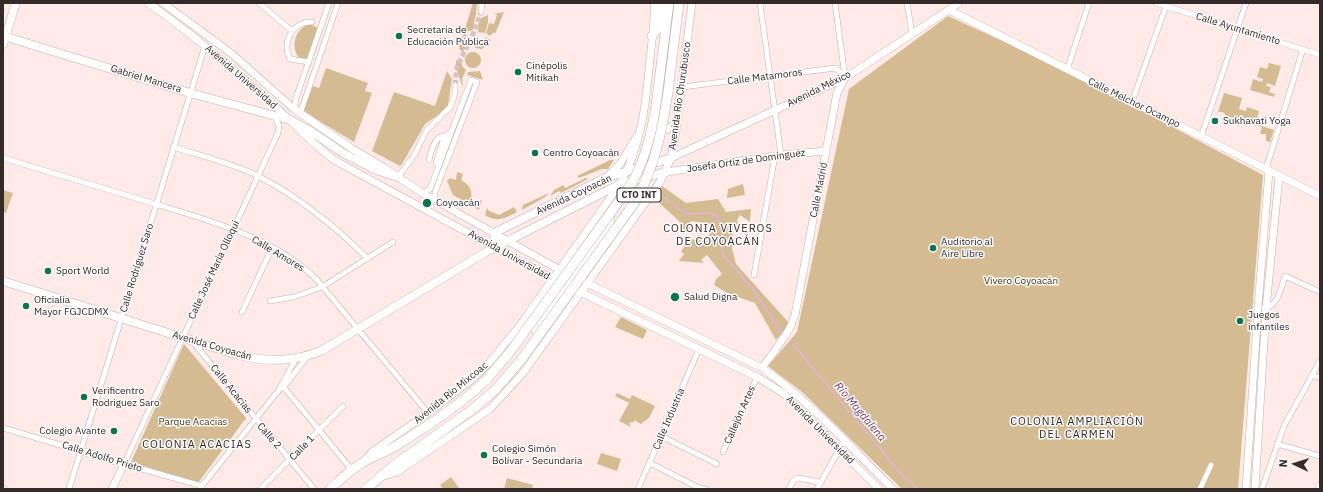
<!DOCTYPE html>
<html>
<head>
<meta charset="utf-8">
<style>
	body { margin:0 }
	#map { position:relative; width:1323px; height:492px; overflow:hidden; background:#ffeae7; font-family:"IBM Plex Sans",sans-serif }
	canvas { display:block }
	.frame { position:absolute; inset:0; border:4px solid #332a29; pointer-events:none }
	.north { position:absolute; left:1275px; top:444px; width:40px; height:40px; -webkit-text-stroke:3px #fcfcfc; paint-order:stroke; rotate:274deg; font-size:11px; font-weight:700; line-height:16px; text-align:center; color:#332a29 }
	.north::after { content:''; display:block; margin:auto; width:14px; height:18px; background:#332a29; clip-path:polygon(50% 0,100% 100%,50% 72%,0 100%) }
</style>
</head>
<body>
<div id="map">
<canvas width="1323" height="492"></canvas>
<div class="frame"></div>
<div class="north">N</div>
</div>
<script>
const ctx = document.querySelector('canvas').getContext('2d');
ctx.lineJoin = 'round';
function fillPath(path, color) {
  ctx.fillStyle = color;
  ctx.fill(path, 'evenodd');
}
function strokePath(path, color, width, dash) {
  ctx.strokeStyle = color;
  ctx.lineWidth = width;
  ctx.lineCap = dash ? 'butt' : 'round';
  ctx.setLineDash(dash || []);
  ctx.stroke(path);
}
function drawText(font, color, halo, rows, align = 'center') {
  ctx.font = font + ' "IBM Plex Sans",sans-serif';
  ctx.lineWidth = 3;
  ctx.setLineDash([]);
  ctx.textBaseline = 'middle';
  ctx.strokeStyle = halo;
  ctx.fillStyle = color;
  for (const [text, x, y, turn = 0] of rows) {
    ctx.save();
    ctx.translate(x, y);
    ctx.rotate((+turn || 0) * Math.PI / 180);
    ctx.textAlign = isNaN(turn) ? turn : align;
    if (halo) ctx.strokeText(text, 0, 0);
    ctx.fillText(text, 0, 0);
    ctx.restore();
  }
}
const green = new Path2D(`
	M473,3h4c0,9 -3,18 -4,27l-7,2 2,15 -6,5 -3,-4z
	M504,12l-9,22 -1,-2 -4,4 -4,-3 3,-10 5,1 3,-9 -3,-1z
	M488,15v7l-3,11 -7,-1 1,-13z
	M948,16l119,55 196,104 -25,314h-336l-100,-97 -34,-26 29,-34 52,-243z
	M309,24l9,4 -11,32 -9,-3c-7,-13 -3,-27 11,-33z
	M485,37l6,3 -9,9 -7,-1v-9l1,6 5,2 4,-5z
	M465 60a8 8 0 1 1 16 0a8 8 0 1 1-16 0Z
	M456,60l5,1 1,5 4,4 -4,9 1,9 -7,-20z
	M1269,63l12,3 -6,20 -8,-3 -1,3 5,1 -2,5 6,2 -1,3 -24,-7 3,-11 9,3 1,-3 -6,-2 3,-10 7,2z
	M326,68l42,15 -3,8 7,2 -18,49 -30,-18 -21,-14 10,-24 6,2z
	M447,71l5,8 -4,26 -7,8 -16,11 -23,40 -2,2 -28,-15 22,-59 41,14z
	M480,71l3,9 -16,-5 1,-3z
	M1224,93l18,5 -3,11 7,2 1,-4 12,4 -2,8 6,2 -1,5 12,4 -4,12 -4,-1v-7h-6l2,-7 -9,-2v-2l-5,-2v-2h-7l-2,7 -14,-5 1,-5 -3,-4h-5z
	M610,160h4l-6,9h-6l-23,9 -2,-2z
	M457,172l6,2 -2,6c11,6 12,13 9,25l12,-5 -3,10 -26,-15 -6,-14 3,-3 6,2z
	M586,178l2,1 -27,14 -2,-2 -9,5 4,-6 9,-5 2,3z
	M743,184l2,11 -18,3 1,-9z
	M662,186l24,17 32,-4 8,13 25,-3 -1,13 -10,-7 -3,5 3,10 -3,1 -4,-6 -1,23 4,16 54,60 -14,16 -21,-37 -28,-10 -13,-8 2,-6 6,-5 -15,-19 -6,5 3,3 -25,-2 5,-7 -3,-2 7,-13 21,2 1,-17 -19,-3 -2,11 -6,-3 -4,-8 -25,-23z
	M3,190l10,3 -7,20 -3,-1z
	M549,193l-4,4 -23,13 1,-5z
	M514,207l3,5c-12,6 -20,11 -32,3l2,-7 2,3 10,4z
	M621,317l26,13 -4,9 -28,-12z
	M184,344l62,74 -48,65 -67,-21z
	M617,393l13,6 2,-4 23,11 -6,12 -8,6 -7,-4v2l-5,1 2,4 -12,-6 10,-18 -14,-7z
	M601,453l20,6 -4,12 -20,-7z
	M451,477l8,11 -16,1 -3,-4z
	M507,478l26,7 -1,4h-28z`);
const stream = new Path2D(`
	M659,194l28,20 23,-1 7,3 5,15 -1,14 2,10 29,33 30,45
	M793,344l109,131 16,14`);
const streetTunnel = new Path2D(`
	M455,85l2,-18 17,-35 7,-20`);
const street = new Path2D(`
	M259,3l33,28
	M760,3l21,152
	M835,3l10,74
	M907,3l5,31
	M1156,3l164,52
	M481,12l1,-9
	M309,62l-19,-3c-9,-17 3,-38 22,-37
	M1067,70l22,-67
	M682,87l154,-19 9,10
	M1132,102l35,-99
	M294,109l2,-11 33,-95
	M300,114l38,-111
	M1201,137l45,-134
	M173,147c28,9 59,16 85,29 41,21 77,50 110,83
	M3,158c45,14 91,27 136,41 57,18 135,36 178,81l111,133
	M429,160c4,-15 5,-24 22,-26
	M436,163l7,-22 5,-7
	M1266,169l37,-120
	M398,177l17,-23 11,-23 24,-24 5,-13v-9
	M422,193l8,-4 41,-109 6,2 -42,110v8
	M754,275l21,-119
	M270,301l24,-4 28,-10 71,-45
	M1264,308c14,-1 17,-20 21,-32l35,16
	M242,312l30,-64
	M193,342l121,147
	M1312,375l8,3
	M282,385l70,85
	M283,388l24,-31
	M3,428l78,23
	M661,436l56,28
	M1277,444l43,12
	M723,452l34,-75
	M649,465l1,-2 49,25 7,1
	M202,486l-78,-22 154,-331 1,-7 -5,-10
	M3,488l2,1
	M200,488l79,-98 16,-30
	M69,489l136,-443
	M260,489l83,-83
	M638,489l61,-140
	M789,489l4,-8 5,-3 21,4
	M817,489l27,-48
	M1200,489l11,-24
	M1262,489l22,-63 36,-65
	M1318,489l2,-5`);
const secondary = new Path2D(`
	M148,3c45,31 87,68 128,104 19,18 37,37 58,53l219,119 204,98 26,16 96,96
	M163,3l69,51 62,55 57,39 32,19 39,26 138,77 202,98c49,34 88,79 131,121
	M949,10l371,186
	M657,130h10l10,-9
	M671,158l174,-80 114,-75
	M666,172l115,-17 45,-4
	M607,177l13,-13 17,-28
	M535,331l73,-103 3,-8v-10
	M762,368c11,-16 28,-35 33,-53l42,-222 8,-15
	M81,451l43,13 -12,25
	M365,460l7,-8 56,-39 43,-33 18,-17 29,-35 102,-144c22,-40 26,-81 30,-125 2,-19 5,-38 4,-56
	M384,476l13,-4 93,-63 33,-36 137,-191 11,-24 4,-20 17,-135
	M1246,489l12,-182 11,-136
	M1255,489l11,-181 13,-131`);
const primary = new Path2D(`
	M3,36l187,57 100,27 19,10 34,23 33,17 22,7
	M3,44l13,-41
	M496,247l-2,-14 111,-55 66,-20
	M3,281l235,74c29,7 55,7 83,-4l165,-99 134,-68 46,-12`);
const highway = new Path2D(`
	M652,36l6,-8 4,-25
	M658,90l11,-87
	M668,92l11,-89
	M330,489c10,-9 22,-21 34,-27 10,-6 20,-9 30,-15 32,-20 65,-41 92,-67
	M366,489l27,-23 80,-57 23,-20`);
const highwayBridge = new Path2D(`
	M486,380l24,-28 122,-169c16,-29 22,-60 26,-93
	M496,389l25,-29 114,-158c20,-35 27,-71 33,-110`);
const markers = [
	[399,36,4,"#0d754d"],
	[518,72,4,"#0d754d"],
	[1215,121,4,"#0d754d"],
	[535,153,4,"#0d754d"],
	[427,203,5,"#0d754d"],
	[933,248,4,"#0d754d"],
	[48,271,4,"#0d754d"],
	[675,297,5,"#0d754d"],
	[26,306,4,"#0d754d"],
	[1240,321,4,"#0d754d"],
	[84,397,4,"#0d754d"],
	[114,431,4,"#0d754d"],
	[484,455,4,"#0d754d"]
];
const shields = [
	[639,195,44]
];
const shieldNames = [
	["CTO INT",639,195]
];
const streetNames = [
	["Calle Ayuntamiento",1238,29,17],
	["Avenida Universidad",241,77,41],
	["Calle Matamoros",765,77,-7],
	["Gabriel Mancera",146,79,17],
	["Avenida México",819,89,-26],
	["Avenida Río Churubusco",680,96,-82],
	["Calle Melchor Ocampo",1134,103,26],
	["Josefa Ortiz de Domínguez",746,161,-8],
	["Calle Madrid",819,190,-79],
	["Avenida Coyoacán",574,195,-25],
	["Calle Amores",278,254,31],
	["Avenida Universidad",509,255,29],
	["Calle Rodríguez Saro",137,268,-73],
	["Calle José María Olloqui",214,270,-65],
	["Avenida Coyoacán",212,346,16],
	["Calle Acacias",231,389,51],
	["Avenida Río Mixcoac",451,393,-39],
	["Callejón Artes",740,415,-66],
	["Calle Industria",669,419,-67],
	["Avenida Universidad",820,430,45],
	["Calle 2",269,436,49],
	["Calle 1",302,448,-46],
	["Calle Adolfo Prieto",102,457,17]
];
const poiNames = [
	["Secretaría de",407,30],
	["Educación Pública",407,42],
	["Cinépolis",526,66],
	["Mítikah",526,78],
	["Sukhavati Yoga",1223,121],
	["Centro Coyoacán",543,153],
	["Coyoacán",436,203],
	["Auditorio al",941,242],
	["Aire Libre",941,254],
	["Sport World",56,271],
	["Salud Digna",684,297],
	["Oficialía",34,300],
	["Mayor FGJCDMX",34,312],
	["Juegos",1248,315],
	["infantiles",1248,327],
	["Verificentro",92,391],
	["Rodriguez Saro",92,403],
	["Colegio Avante",106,431,"right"],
	["Colegio Simón",492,449],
	["Bolívar - Secundaria",492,461]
];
const parkNames = [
	["Vivero Coyoacán",1021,281],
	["Parque Acacias",193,422]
];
const neighbourhoodNames = [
	["COLONIA VIVEROS",718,229],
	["DE COYOACÁN",718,242],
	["COLONIA AMPLIACIÓN",1077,422],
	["DEL CARMEN",1077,435],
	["COLONIA ACACIAS",197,445]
];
const waterNames = [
	["Río Magdalena",860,412,50]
];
fillPath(green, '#d5bb92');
strokePath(stream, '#e3b2db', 1.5);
strokePath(streetTunnel, '#d6c4c1', 5, [5, 2.5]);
strokePath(street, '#c8b0ad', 6);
strokePath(secondary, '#c8b0ad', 8);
strokePath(primary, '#c8b0ad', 9);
strokePath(highway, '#c8b0ad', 10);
strokePath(street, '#fff', 5);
strokePath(secondary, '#fff', 7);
strokePath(primary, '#fff', 8);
strokePath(highway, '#fff', 9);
strokePath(highwayBridge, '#c8b0ad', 10, []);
strokePath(highwayBridge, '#fff', 9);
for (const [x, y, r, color] of markers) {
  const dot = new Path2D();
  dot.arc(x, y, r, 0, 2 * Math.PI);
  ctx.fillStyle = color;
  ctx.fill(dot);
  strokePath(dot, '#fcfcfc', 1.5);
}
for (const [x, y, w] of shields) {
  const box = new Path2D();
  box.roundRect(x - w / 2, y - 7, w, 14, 3);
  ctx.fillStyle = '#fcfcfc';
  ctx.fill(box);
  strokePath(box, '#332a29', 1);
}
drawText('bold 9px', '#332a29', null, shieldNames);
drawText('10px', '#332a29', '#fcfcfc', streetNames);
drawText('10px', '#332a29', '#fcfcfc', poiNames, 'left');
drawText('10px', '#4b3509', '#fcfcfc', parkNames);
ctx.letterSpacing = '1px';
drawText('11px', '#332a29', '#fcfcfc', neighbourhoodNames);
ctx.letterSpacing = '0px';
drawText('italic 11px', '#72376c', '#fcfcfc', waterNames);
</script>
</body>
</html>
